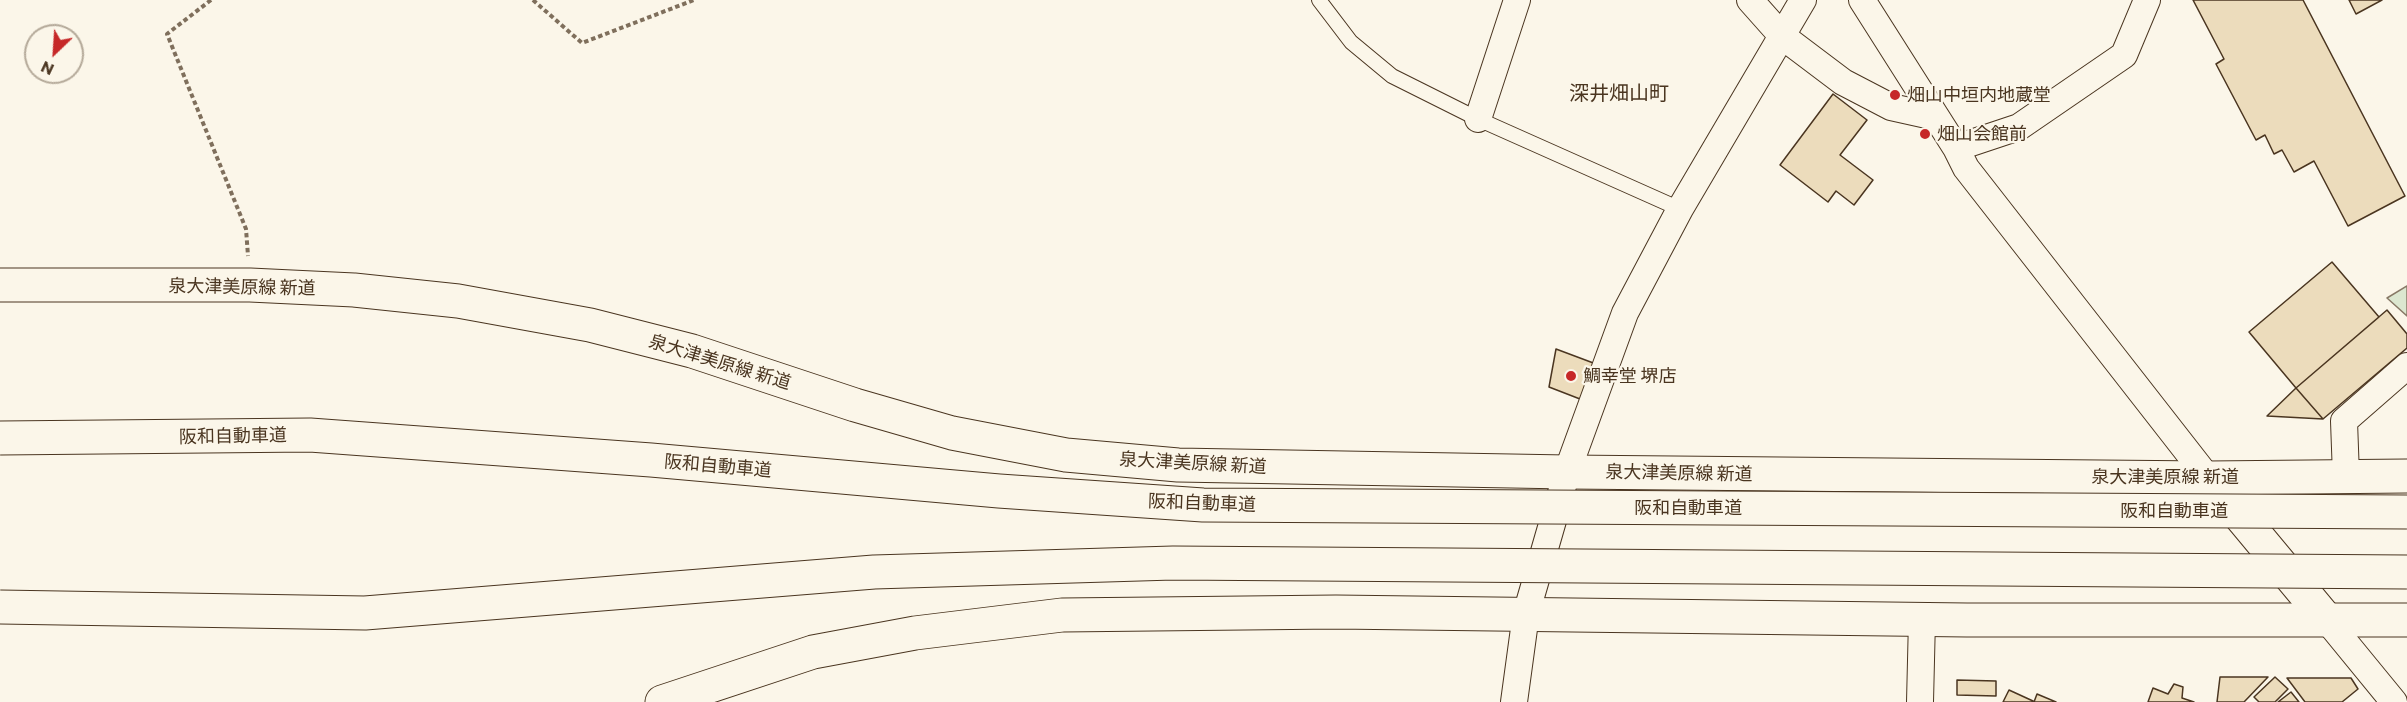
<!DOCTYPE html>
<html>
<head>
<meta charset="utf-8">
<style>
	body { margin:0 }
	#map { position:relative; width:2407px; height:702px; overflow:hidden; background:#fbf6e9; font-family:Commissioner,sans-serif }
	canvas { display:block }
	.north { position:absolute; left:24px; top:24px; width:60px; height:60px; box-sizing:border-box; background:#fbf6e9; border:2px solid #b4a999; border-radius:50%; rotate:205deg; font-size:16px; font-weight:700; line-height:24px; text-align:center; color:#4a3520 }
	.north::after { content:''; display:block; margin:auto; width:21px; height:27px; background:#c62828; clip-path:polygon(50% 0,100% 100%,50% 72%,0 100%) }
</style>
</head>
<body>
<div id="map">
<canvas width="2407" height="702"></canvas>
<div class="north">N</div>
</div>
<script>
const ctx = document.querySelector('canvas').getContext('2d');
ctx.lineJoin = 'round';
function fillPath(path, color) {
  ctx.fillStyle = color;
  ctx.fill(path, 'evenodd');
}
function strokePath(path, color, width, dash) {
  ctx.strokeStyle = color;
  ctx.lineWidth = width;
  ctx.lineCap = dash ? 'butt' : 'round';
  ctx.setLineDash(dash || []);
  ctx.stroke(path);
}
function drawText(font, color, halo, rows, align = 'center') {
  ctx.font = font + ' Commissioner,"Noto Sans JP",sans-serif';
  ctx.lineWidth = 4.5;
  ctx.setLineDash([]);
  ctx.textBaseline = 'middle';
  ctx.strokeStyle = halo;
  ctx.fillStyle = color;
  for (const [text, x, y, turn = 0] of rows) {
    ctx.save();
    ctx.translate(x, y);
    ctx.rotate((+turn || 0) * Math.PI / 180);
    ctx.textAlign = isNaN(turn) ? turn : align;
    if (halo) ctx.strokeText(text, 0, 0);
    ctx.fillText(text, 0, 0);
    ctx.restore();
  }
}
const green = new Path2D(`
	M2407,286v30l-20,-18z`);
const building = new Path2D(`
	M2193,0h110l102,196 -57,30 -34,-65 -20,11 -12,-22 -8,4 -9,-19 -9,5 -40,-76 8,-5z
	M2349,0h33l-26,14z
	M1833,94l34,26 -27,35 33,25 -19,25 -18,-14 -8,11 -48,-37z
	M2332,262l47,55 -83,71 -47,-56z
	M2387,310l20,24v14l-84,71 -27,-31z
	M1556,349l40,15 -16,35 -31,-12z
	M2296,388l27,31 -56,-3z
	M2220,677h48l-24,25h-27z
	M2275,677l13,12 -13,13h-16l-5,-5z
	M2287,678h64l7,11 -16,13h-37z
	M1957,680l39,1v15l-39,-1z
	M2174,684l9,3 -1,11 12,4h-46l5,-14 15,6z
	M2009,690l24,11 -1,1h-29z
	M2291,692l8,10h-21z
	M2037,694l19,8h-22z`);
const path = new Path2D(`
	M211,0l-44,34 79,195 2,27
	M533,0l49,43 112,-43`);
const lane = new Path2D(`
	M1319,0l32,42 41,34 86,43 202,90`);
const street = new Path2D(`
	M1750,0l32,36 61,46 48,25 45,10
	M1862,0l94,148 10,20 242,310
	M1478,119l39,-119
	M1956,148l63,-21 105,-72 23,-55
	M2346,476l-2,-55 63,-55
	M2326,619l68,83
	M1514,702l12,-88 41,-142 58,-159 55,-104 123,-209
	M1920,702l2,-83`);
const secondary = new Path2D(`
	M2222,494l104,125`);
const primary = new Path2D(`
	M0,285h250l104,5 104,11 132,24 102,26 163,54 97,28 114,22 112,10 389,7 641,6 199,-2
	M662,702l151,-50 102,-19 147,-18 274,-3 631,8h440`);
const highwayBridge = new Path2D(`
	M0,438l310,-3 341,25 348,31 204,14 1204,7
	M0,607l365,6 509,-41 299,-9 1234,9`);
const markers = [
	[1895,95,6,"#c62828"],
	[1925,134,6,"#c62828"],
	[1571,376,6,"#c62828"]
];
const poiNames = [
	["畑山中垣内地蔵堂",1907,95],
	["畑山会館前",1937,134],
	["鯛幸堂 堺店",1583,376]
];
const streetNames = [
	["泉大津美原線 新道",242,287,1],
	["泉大津美原線 新道",720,362,17],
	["阪和自動車道",233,436,-1],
	["泉大津美原線 新道",1193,463,3],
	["阪和自動車道",718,466,5],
	["泉大津美原線 新道",1679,473,1],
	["泉大津美原線 新道",2165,477],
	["阪和自動車道",1202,503,2],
	["阪和自動車道",1688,508],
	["阪和自動車道",2174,511]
];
const neighbourhoodNames = [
	["深井畑山町",1619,93]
];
fillPath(green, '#dce7d0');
strokePath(green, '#887966', 1.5);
fillPath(building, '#ecdcbc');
strokePath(building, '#4a3520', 1.5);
strokePath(lane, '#4a3520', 16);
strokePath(street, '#4a3520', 28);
strokePath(secondary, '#4a3520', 35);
strokePath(primary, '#4a3520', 35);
strokePath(path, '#7f6f5c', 4, [4.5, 3]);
strokePath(lane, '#fbf6e9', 14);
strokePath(street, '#fbf6e9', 26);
strokePath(secondary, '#fbf6e9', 33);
strokePath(primary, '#fbf6e9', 33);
strokePath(highwayBridge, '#4a3520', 35, []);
strokePath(highwayBridge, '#fbf6e9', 33);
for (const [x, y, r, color] of markers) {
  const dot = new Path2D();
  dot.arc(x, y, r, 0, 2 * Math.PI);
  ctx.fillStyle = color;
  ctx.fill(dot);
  strokePath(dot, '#fbf6e9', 2);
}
drawText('18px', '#4a3520', '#fbf6e9', poiNames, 'left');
drawText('18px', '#4a3520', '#fbf6e9', streetNames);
drawText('20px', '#4a3520', '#fbf6e9', neighbourhoodNames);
</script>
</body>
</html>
